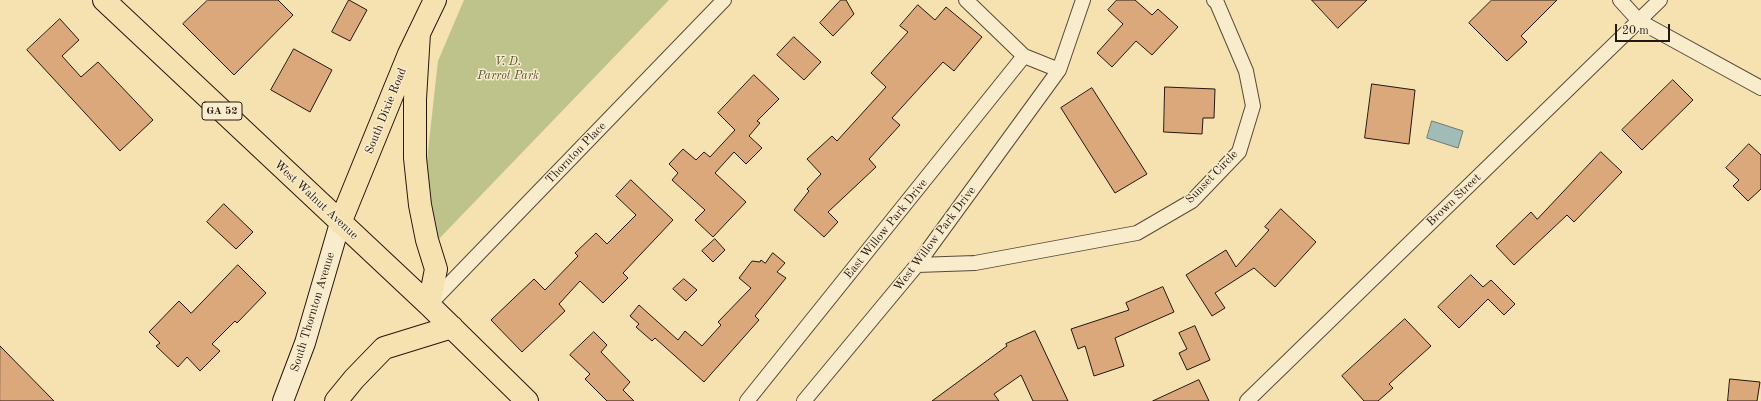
<!DOCTYPE html>
<html>
<head>
<meta charset="utf-8">
<style>
	body { margin:0 }
	#map { position:relative; width:1761px; height:401px; overflow:hidden; background:#f6e2b0; font-family:"Old Standard TT",serif }
	canvas { display:block }
	.scale { position:absolute; left:1615px; top:24px; width:55px; height:18px; box-sizing:border-box; border:2px solid #241610; border-top:0; padding-left:5px; font-size:12px; line-height:14px; white-space:nowrap; color:#241610; -webkit-text-stroke:3px #f9eccc; paint-order:stroke }
</style>
</head>
<body>
<div id="map">
<canvas width="1761" height="401"></canvas>
<div class="scale">20 m</div>
</div>
<script>
const ctx = document.querySelector('canvas').getContext('2d');
ctx.lineJoin = 'round';
function fillPath(path, color) {
  ctx.fillStyle = color;
  ctx.fill(path, 'evenodd');
}
function strokePath(path, color, width, dash) {
  ctx.strokeStyle = color;
  ctx.lineWidth = width;
  ctx.lineCap = dash ? 'butt' : 'round';
  ctx.setLineDash(dash || []);
  ctx.stroke(path);
}
function drawText(font, color, halo, rows, align = 'center') {
  ctx.font = font + ' "Old Standard TT",serif';
  ctx.lineWidth = 3;
  ctx.setLineDash([]);
  ctx.textBaseline = 'middle';
  ctx.strokeStyle = halo;
  ctx.fillStyle = color;
  for (const [text, x, y, turn = 0] of rows) {
    ctx.save();
    ctx.translate(x, y);
    ctx.rotate((+turn || 0) * Math.PI / 180);
    ctx.textAlign = isNaN(turn) ? turn : align;
    if (halo) ctx.strokeText(text, 0, 0);
    ctx.fillText(text, 0, 0);
    ctx.restore();
  }
}
const green = new Path2D(`
	M464,0h205l-234,243 -9,-74 12,-108z`);
const water = new Path2D(`
	M1432,121l31,10 -5,17 -31,-10z`);
const building = new Path2D(`
	M208,0h70l15,15 -59,60 -51,-51z
	M349,0l18,10 -17,31 -18,-9z
	M841,0h5l8,14 -21,22 -13,-13z
	M1117,0h18l17,15 6,-6 20,18 -26,28 -16,-14 -24,26 -15,-14 26,-29 -15,-14z
	M1312,0h55l-29,28z
	M1492,0h65l-36,36 6,6 -20,19 -38,-38z
	M918,5l17,15 11,-13 36,30 -28,34 -11,-9 -51,56 8,7 -31,34 7,8 -48,45 10,10 -14,15 -30,-27 15,-19 -2,-2 14,-15 -14,-15 25,-23 5,5 49,-54 -15,-14 37,-41 -8,-6z
	M60,19l19,21 -17,16 19,21 17,-15 55,58 -33,31 -93,-101z
	M794,37l27,25 -17,18 -27,-25z
	M294,49l38,21 -22,42 -39,-22z
	M754,75l25,24 -22,22 3,2 -11,13 13,12 -16,16 -12,-12 -19,21 31,29 -33,35 -18,-17 10,-10 -33,-30 6,-7 -9,-9 14,-15 13,11 8,-8 6,5 25,-27 -17,-17z
	M1673,80l20,20 -51,50 -20,-20z
	M1372,84l43,6 -6,54 -44,-6z
	M1165,87l50,2 -1,29h-11l-1,16 -38,-2z
	M1092,88l55,86 -32,19 -54,-85z
	M1749,144l12,11v34l-13,12 -15,-15 6,-6 -13,-12z
	M1601,152l21,20 -48,50 -7,-7 -53,50 -18,-19 35,-34 6,7z
	M631,180l42,40 -50,53 5,5 -25,25 -23,-22 -21,23 6,7 -43,41 -31,-32 43,-41 11,11 33,-34 -3,-3 21,-20 11,11 29,-29 -20,-19z
	M224,204l29,28 -17,17 -29,-27z
	M1281,209l35,33 -41,45 -21,-19 -39,25 10,15 -13,8 -26,-41 40,-25 10,17 33,-37 -4,-3z
	M715,239l10,11 -12,12 -11,-11z
	M773,253l12,10 -8,9 9,6 -31,38 4,4 -55,62 -49,-44 -3,3 -16,-14 3,-3 -9,-8 9,-11 39,35 7,-9 17,15 19,-21 -3,-3 33,-34 -12,-10 13,-17 8,1 1,-2 4,3z
	M238,265l28,28 -29,30 -2,-2 -23,23 8,7 -20,20 -13,-14 -9,10 -22,-21 4,-3 -11,-11 30,-31 12,12z
	M1471,275l12,12 8,-7 24,24 -11,11 -16,-16 -29,29 -21,-21z
	M684,279l13,11 -11,11 -13,-12z
	M1163,287l11,25 -59,26 9,28 -30,10 -9,-30 -7,3 -7,-20 58,-19 -3,-7z
	M1405,319l26,27 -42,38 4,4 -15,13h-14l-22,-25z
	M1195,326l15,34 -23,10 -8,-17 8,-4 -8,-16z
	M1035,331l33,70h-35l-12,-26 -27,19 5,7h-67l75,-55 -1,-2z
	M594,332l13,13 -6,7 29,30 -7,8 11,11h-27l-22,-22 5,-5 -20,-19z
	M0,346l54,55h-54z
	M1730,379l30,3 -3,19h-29z
	M1199,380l10,21h-56z`);
const street = new Path2D(`
	M966,0l58,56 35,14
	M1620,0l19,21 122,67
	M917,265l58,-2 162,-30 55,-32 47,-49 14,-46 -7,-35 -29,-68 -3,-3
	M429,305l295,-305
	M747,401l277,-345
	M804,401l113,-136 142,-195 24,-70
	M1247,401l413,-401`);
const secondary = new Path2D(`
	M283,401l22,-58 35,-120`);
const primary = new Path2D(`
	M104,0l325,305 98,96
	M419,33l-4,66v59l5,47 7,35 9,29 -7,36
	M340,223l69,-169 26,-54
	M336,401l18,-22 30,-31 68,-21`);
const shields = [
	[222,111,40]
];
const shieldNames = [
	["GA 52",222,111]
];
const parkNames = [
	["V. D.",508,62],
	["Parrot Park",508,76]
];
const streetNames = [
	["South Dixie Road",386,111,-68],
	["Thornton Place",576,153,-46],
	["Sunset Circle",1212,177,-46],
	["West Walnut Avenue",316,200,43],
	["Brown Street",1454,200,-44],
	["East Willow Park Drive",886,229,-51],
	["West Willow Park Drive",935,239,-53],
	["South Thornton Avenue",313,312,-73]
];
fillPath(green, '#bdc38a');
fillPath(water, '#a1bbb7');
strokePath(water, '#6f7974', 1);
fillPath(building, '#dba87c');
strokePath(building, '#241610', 1);
strokePath(street, '#584938', 16);
strokePath(secondary, '#241610', 22);
strokePath(primary, '#241610', 24);
strokePath(street, '#f9eccc', 14);
strokePath(secondary, '#f9eccc', 20);
strokePath(primary, '#f6e2b0', 22);
for (const [x, y, w] of shields) {
  const box = new Path2D();
  box.roundRect(x - w / 2, y - 9, w, 18, 3);
  ctx.fillStyle = '#f9eccc';
  ctx.fill(box);
  strokePath(box, '#241610', 1);
}
drawText('bold 11px', '#241610', null, shieldNames);
drawText('italic 12px', '#5a533b', '#f9eccc', parkNames);
drawText('12px', '#241610', '#f9eccc', streetNames);
</script>
</body>
</html>
